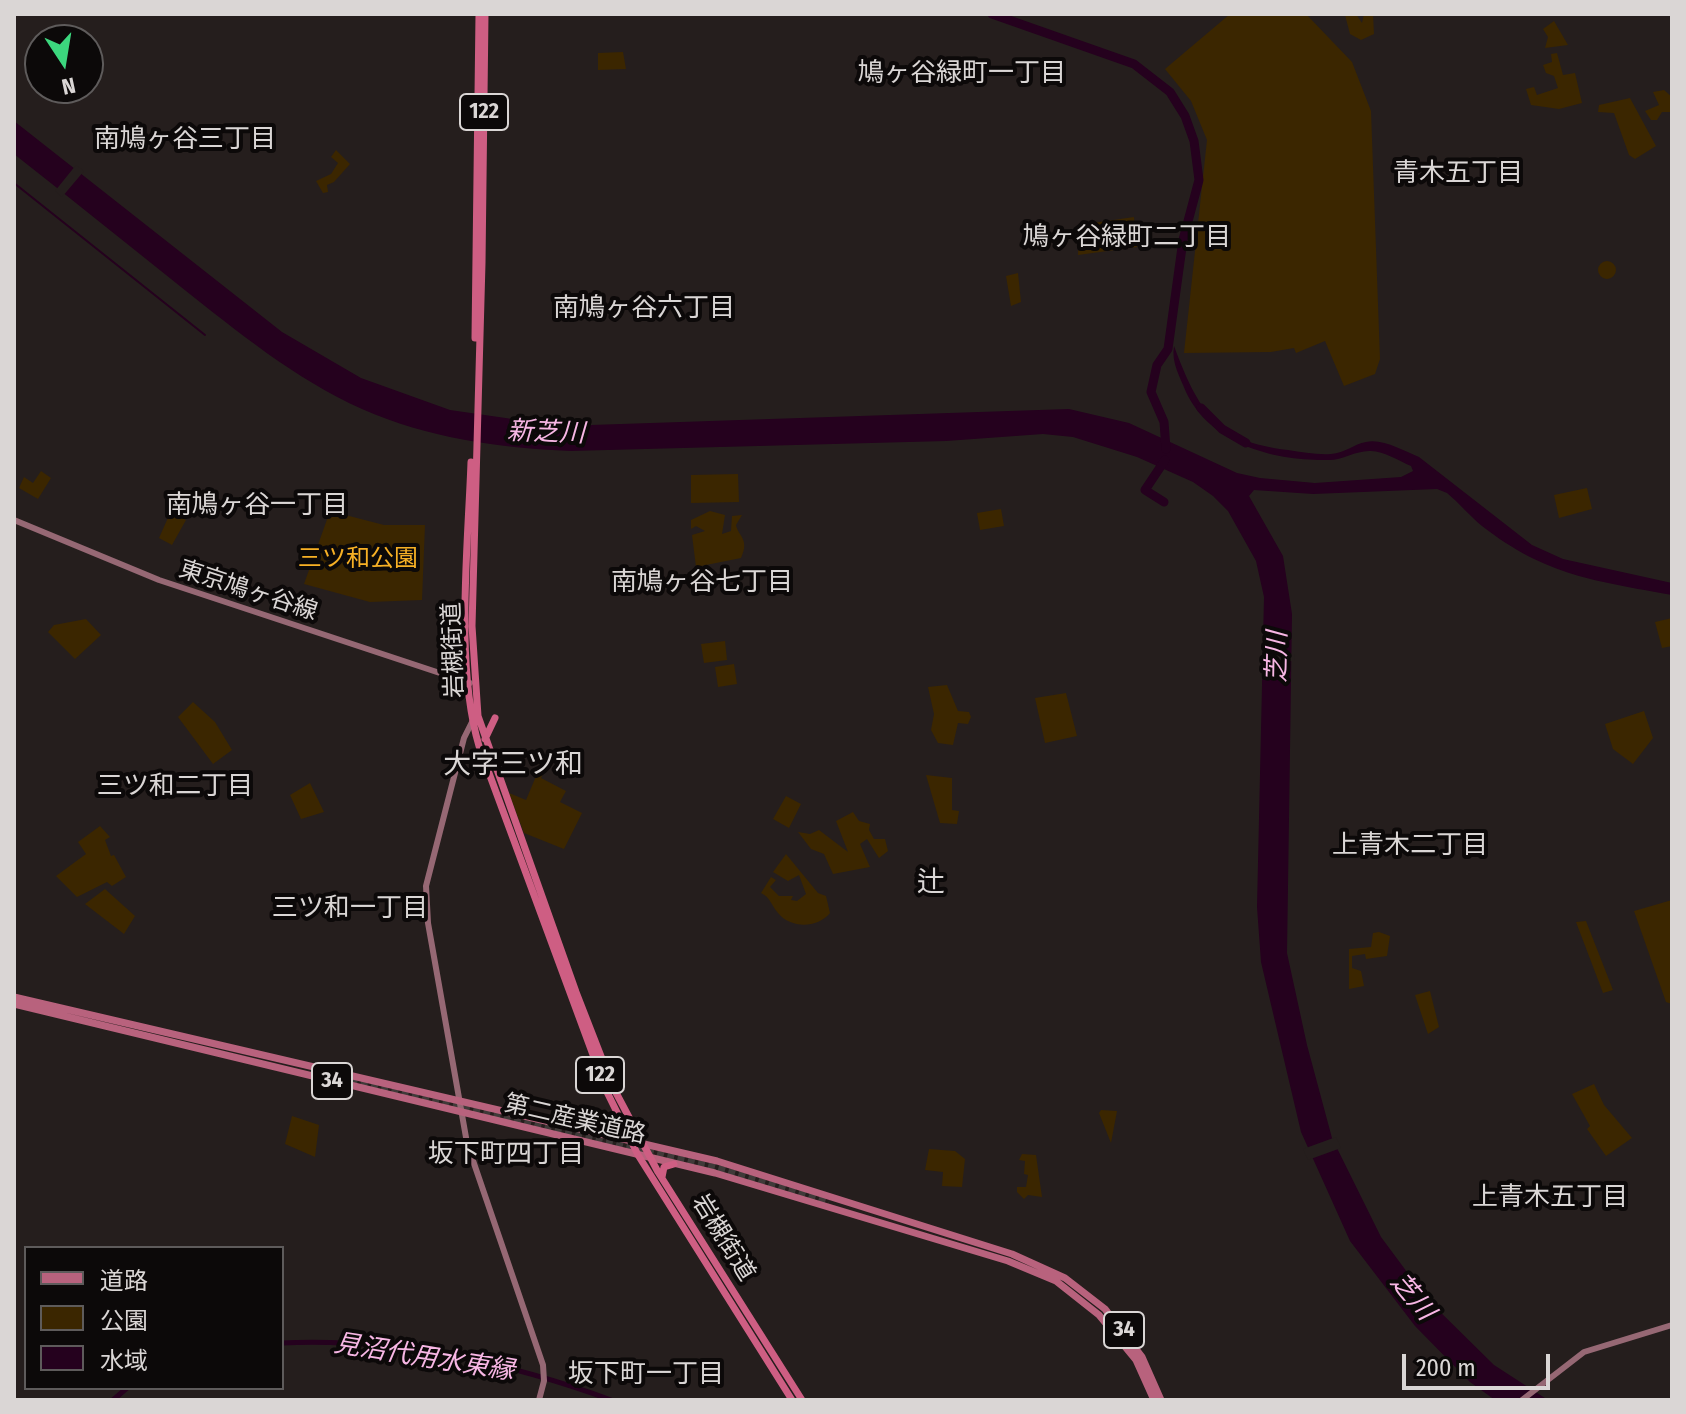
<!DOCTYPE html>
<html>
<head>
<meta charset="utf-8">
<style>
	body { margin:0 }
	#map { position:relative; width:1686px; height:1414px; overflow:hidden; background:#251e1d; font-family:"Fira Sans Condensed","Noto Sans JP",sans-serif }
	canvas { display:block }
	.frame { position:absolute; inset:0; border:16px solid #dad6d5; pointer-events:none }
	.legend { position:absolute; left:24px; top:1246px; width:260px; height:144px; box-sizing:border-box; background:#0c0909; border:2px solid #5e5b5b; margin:0; padding:10px 14px; list-style:none; font-size:24px; color:#dad6d5 }
	.legend li { display:flex; align-items:center; gap:16px; height:40px }
	.legend b { width:40px; border:2px solid #5e5b5b }
	.north { position:absolute; left:24px; top:24px; width:80px; height:80px; box-sizing:border-box; background:#0c0909; border:2px solid #5e5b5b; border-radius:50%; rotate:168deg; font-size:22px; font-weight:700; line-height:32px; text-align:center; color:#dad6d5 }
	.north::after { content:''; display:block; margin:auto; width:28px; height:36px; background:#3cd77e; clip-path:polygon(50% 0,100% 100%,50% 72%,0 100%) }
	.scale { position:absolute; left:1402px; top:1354px; width:148px; height:36px; box-sizing:border-box; border:4px solid #dad6d5; border-top:0; padding-left:10px; font-size:24px; line-height:28px; white-space:nowrap; color:#dad6d5; -webkit-text-stroke:6px #0c0909; paint-order:stroke }
</style>
</head>
<body>
<div id="map">
<canvas width="1686" height="1414"></canvas>
<div class="frame"></div>
<ul class="legend">
<li><b style="height:10px;background:#b8627d"></b>道路</li>
<li><b style="height:22px;background:#3b2600"></b>公園</li>
<li><b style="height:22px;background:#25011e"></b>水域</li>
</ul>
<div class="north">N</div>
<div class="scale">200 m</div>
</div>
<script>
const ctx = document.querySelector('canvas').getContext('2d');
ctx.lineJoin = 'round';
function fillPath(path, color) {
  ctx.fillStyle = color;
  ctx.fill(path, 'evenodd');
}
function strokePath(path, color, width, dash) {
  ctx.strokeStyle = color;
  ctx.lineWidth = width;
  ctx.lineCap = dash ? 'butt' : 'round';
  ctx.setLineDash(dash || []);
  ctx.stroke(path);
}
function drawText(font, color, halo, rows, align = 'center') {
  ctx.font = font + ' "Fira Sans Condensed","Noto Sans JP",sans-serif';
  ctx.lineWidth = 8;
  ctx.setLineDash([]);
  ctx.textBaseline = 'middle';
  ctx.strokeStyle = halo;
  ctx.fillStyle = color;
  for (const [text, x, y, turn = 0] of rows) {
    ctx.save();
    ctx.translate(x, y);
    ctx.rotate((+turn || 0) * Math.PI / 180);
    ctx.textAlign = isNaN(turn) ? turn : align;
    if (halo) ctx.strokeText(text, 0, 0);
    ctx.fillText(text, 0, 0);
    ctx.restore();
  }
}
const green = new Path2D(`
	M1230,14h76l46,48 19,49 9,248 -5,15 -31,12 -19,-45 -29,12 -2,-5 -23,4 -87,1 23,-213 -16,-39 -26,-32z
	M1356,14l6,9 2,-9h9l1,20 -13,6 -11,-6 -5,-19z
	M1554,21l14,24 -23,3 3,-11 -5,-8z
	M623,52l3,17 -28,1v-17z
	M1557,53l6,22 12,-2 7,30 -23,6 -28,-4 -5,-16 8,-2 3,8 21,-7 -4,-12 -8,-3 -3,-8 9,-3 -1,-8z
	M1664,90l8,7v15h-10l-5,8h-6l-6,-9 14,-6 -6,-13z
	M1630,98l26,48 -21,13 -6,-4 -15,-42 -16,-1 1,-7z
	M336,150l14,14 -16,18 -7,3 1,7 -5,1 -7,-12 15,-7 7,-11 -7,-6z
	M1134,217l3,30 -59,8 1,-30z
	M1598 270a9 9 0 1 1 18 0a9 9 0 1 1-18 0Z
	M1018,273l3,29 -10,4 -5,-30z
	M41,471l10,7 -13,21 -19,-11 5,-11 9,6z
	M738,474l1,28 -48,1v-28z
	M1587,488l5,21 -33,9 -5,-23z
	M1001,509l3,17 -24,4 -3,-17z
	M171,511l15,9 -14,25 -13,-7z
	M330,511l54,14h41l-3,75 -52,2 -66,-18z
	M710,511l15,4 -3,19 9,-3 1,-15 10,-1 -6,10c2,11 14,14 5,33l-45,9 -4,-32 13,-4 -9,-5 -5,3v-9z
	M1672,618v28l-10,2 -7,-26z
	M86,619l15,16 -26,24 -27,-27 6,-7z
	M725,641l2,19 -23,3 -3,-19z
	M734,664l3,20 -19,3 -3,-20z
	M947,685l11,26 11,1 2,5 -3,7 -10,-1 -5,22 -15,-2 -7,-13 3,-16 -6,-27z
	M1066,693l11,43 -32,7 -10,-45z
	M193,702l22,20 17,28 -19,14 -35,-47z
	M1644,711l9,27 -20,26 -20,-15 -8,-25z
	M545,755l6,3 -10,20 25,13 -6,11 22,11 -18,36 -40,-16 -15,-40 17,7z
	M926,775l26,3v32l7,1 -2,13 -17,-1z
	M310,783l14,29 -23,7 -11,-24z
	M786,796l15,8 -12,24 -16,-9z
	M853,812l6,9 11,3 -1,6 5,9h11l3,12 -9,7 -12,-19 -7,5 10,23 -37,7 -9,-20 -13,-5 -13,-17 12,2 9,-4 29,22 -12,-31z
	M100,826l10,11 -5,3 6,16 3,-1 12,22 -14,9 -5,-4 -30,15 -21,-21 30,-22 -8,-12z
	M786,854l32,39 8,3 4,17c-12,15 -39,16 -52,0 -7,-8 -7,-15 -17,-20l10,-16 5,3 -6,7 9,9h14l-2,4 6,1 9,-7 -7,-19 -11,6 -15,-9z
	M105,889l30,27 -11,18 -39,-30z
	M1672,900v104l-6,-2 -32,-91z
	M1586,921l27,69 -10,3 -27,-71z
	M1379,932l11,4 -3,20 -21,3 -1,-5 -13,2v12l9,3 3,15 -15,3v-40l22,-2 2,-14z
	M1430,991l9,36 -11,7 -13,-39z
	M1594,1084l10,21 28,33 -26,18 -19,-27 3,-3 -18,-32z
	M1101,1110l16,1 -6,32 -12,-30z
	M292,1116l27,9 -4,32 -30,-13z
	M929,1149l26,2 10,8 -3,28 -20,-1 1,-14 -18,-2z
	M1022,1154l14,1 6,42 -14,-2 -4,4 -7,-7v-5h9l2,-12 -4,-1 1,-13 -6,-1z`);
const water = new Path2D(`
	M14,121l268,211 79,46 89,32 111,16 508,-17 60,14 108,50 23,5 55,5 86,-6 12,-6 -2,-5c-12,-5 -27,-15 -40,-15 -14,-1 -28,9 -42,9 -54,1 -118,-15 -143,-68 -6,-15 -15,-30 -12,-46 24,64 42,96 114,104 14,2 29,5 43,4 14,-1 23,-10 35,-12 16,-4 38,9 53,15l113,88 31,14 109,24v12c-76,-14 -126,-19 -190,-69 -11,-9 -23,-23 -35,-33l-10,-4 -124,5 -59,-4 -5,6 34,60 9,58 -5,339 20,92 25,93 49,99 46,62 67,66 54,35h-53l-25,-18 -55,-56 -65,-85 -49,-109 -40,-170 -4,-55 7,-310 -8,-36 -28,-50 -15,-15 -20,-14 -56,-25 -64,-20 -30,-3 -97,7 -376,10c-71,-3 -142,-13 -208,-42 -67,-30 -124,-77 -181,-122 -56,-45 -111,-89 -167,-133z`);
const pier = new Path2D(`
	M76,165l8,6 -22,26 -7,-6z
	M1259,654h36l-1,7h-35z
	M1336,1137l5,11 -33,12 -5,-11z`);
const stream = new Path2D(`
	M14,183l191,152`);
const canal = new Path2D(`
	M282,1343c111,-5 225,19 329,57
	M113,1400l14,-12`);
const river = new Path2D(`
	M992,14l142,50 36,28 15,24 9,25 5,39 -16,60 -15,109 -11,16 -6,27 13,30 2,27
	M1201,408l21,21 24,14
	M1164,502l-19,-12 20,-30`);
const primaryTunnel = new Path2D(`
	M320,1073l396,95 113,34`);
const secondary = new Path2D(`
	M14,520l145,60 311,103
	M474,718l-10,20 -38,148 2,37 39,220 76,222 1,16 -5,19
	M1522,1400l62,-48 88,-27`);
const primary = new Path2D(`
	M14,997l703,164 295,93 53,24 40,31 37,48 19,43
	M14,1004l701,169 293,88 48,20 43,34 37,45 18,40`);
const trunk = new Path2D(`
	M485,14l-3,249 -10,363 6,90 98,276 37,95 45,85 144,228
	M475,338l4,-324
	M471,462c-3,85 -16,203 8,284l127,344 32,65 154,245
	M485,739l10,-21
	M608,1136l13,-7v-7
	M662,1177l2,-10 10,-3`);
const shields = [
	[484,112,48],
	[600,1075,48],
	[332,1081,40],
	[1124,1330,40]
];
const shieldNames = [
	["122",484,112],
	["122",600,1075],
	["34",332,1081],
	["34",1124,1330]
];
const parkNames = [
	["三ツ和公園",358,559]
];
const streetNames = [
	["東京鳩ヶ谷線",248,591,18],
	["岩槻街道",454,650,-92],
	["第二産業道路",575,1120,13],
	["岩槻街道",723,1238,58]
];
const neighbourhoodNames = [
	["鳩ヶ谷緑町一丁目",962,74],
	["南鳩ヶ谷三丁目",185,140],
	["青木五丁目",1458,174],
	["鳩ヶ谷緑町二丁目",1127,238],
	["南鳩ヶ谷六丁目",644,309],
	["南鳩ヶ谷一丁目",257,506],
	["南鳩ヶ谷七丁目",702,583],
	["三ツ和二丁目",175,787],
	["上青木二丁目",1410,846],
	["三ツ和一丁目",350,909],
	["坂下町四丁目",506,1155],
	["上青木五丁目",1550,1198],
	["坂下町一丁目",646,1375]
];
const waterNames = [
	["新芝川",546,433,2],
	["芝川",1278,657,-89],
	["芝川",1412,1297,50],
	["見沼代用水東縁",424,1358,9]
];
const quarterNames = [
	["大字三ツ和",513,765],
	["辻",931,883]
];
fillPath(green, '#3b2600');
fillPath(water, '#25011e');
fillPath(pier, '#251e1d');
strokePath(stream, '#25011e', 2);
strokePath(canal, '#25011e', 5);
strokePath(river, '#25011e', 9);
strokePath(primaryTunnel, '#403a39', 7, [7, 3.5]);
strokePath(secondary, '#966874', 6);
strokePath(primary, '#b8627d', 7);
strokePath(trunk, '#ce5e83', 7);
for (const [x, y, w] of shields) {
  const box = new Path2D();
  box.roundRect(x - w / 2, y - 18, w, 36, 6);
  ctx.fillStyle = '#0c0909';
  ctx.fill(box);
  strokePath(box, '#dad6d5', 2);
}
drawText('bold 22px', '#dad6d5', null, shieldNames);
drawText('24px', '#f7b025', '#0c0909', parkNames);
drawText('24px', '#dad6d5', '#0c0909', streetNames);
drawText('26px', '#dad6d5', '#0c0909', neighbourhoodNames);
drawText('italic 26px', '#f7b6e4', '#0c0909', waterNames);
drawText('28px', '#dad6d5', '#0c0909', quarterNames);
</script>
</body>
</html>
